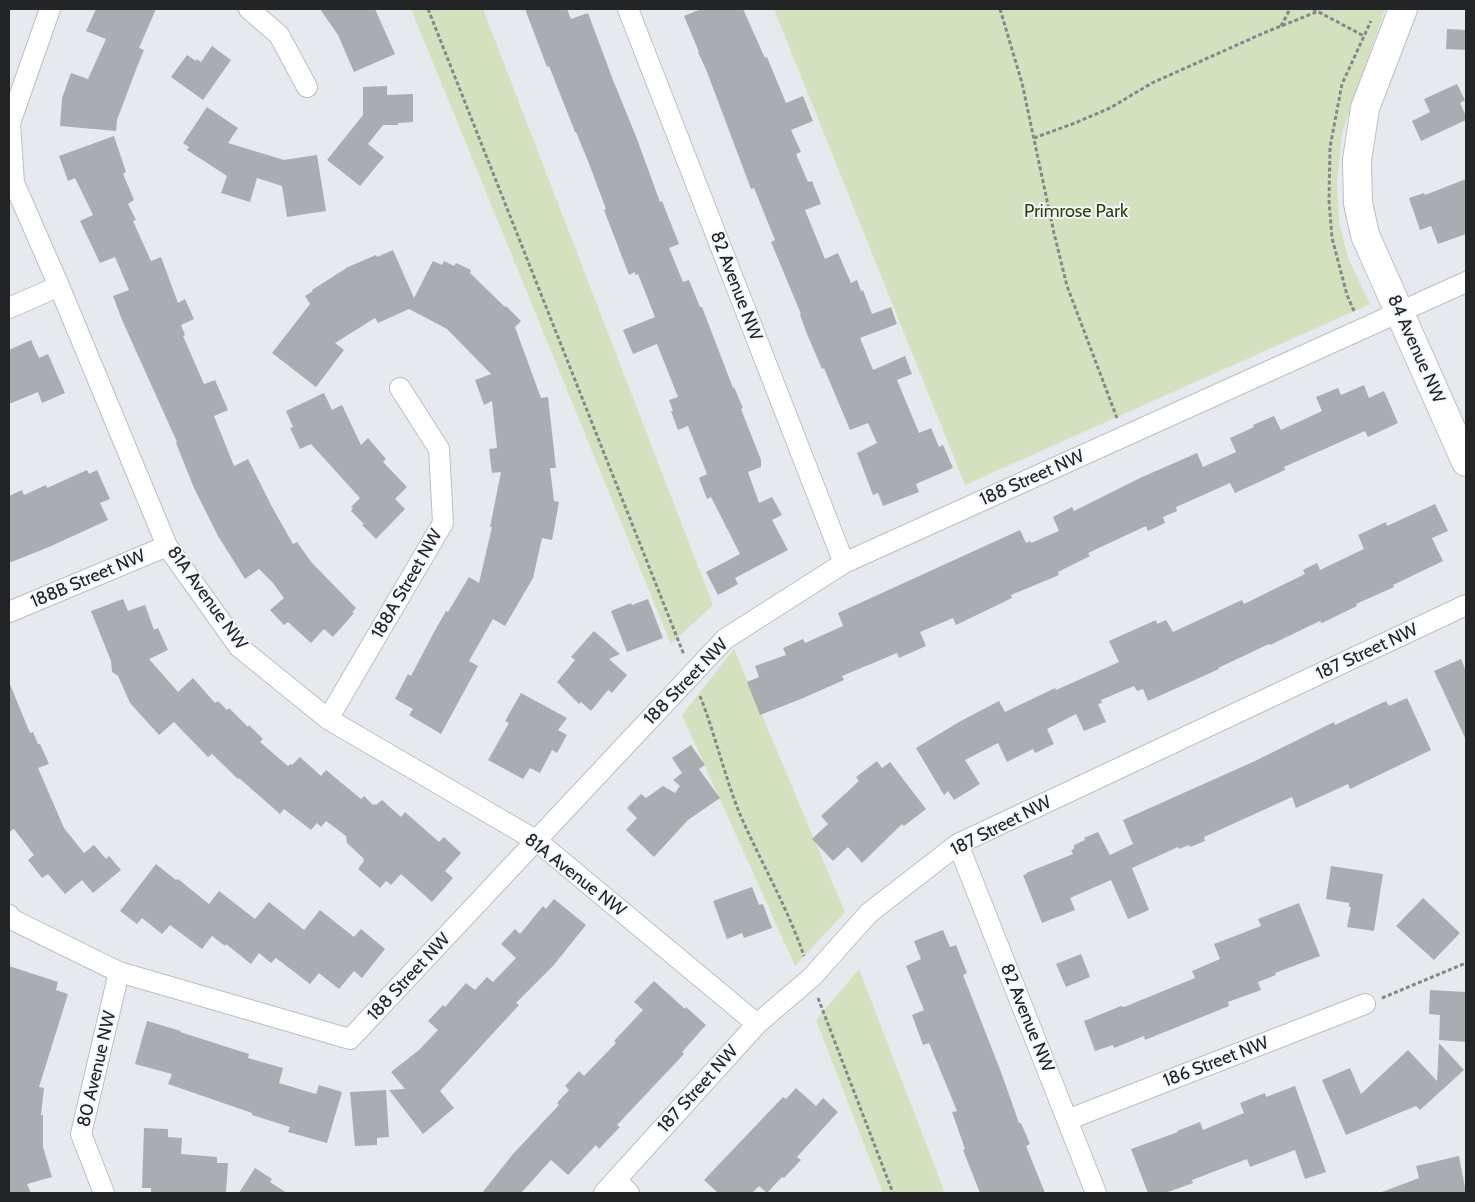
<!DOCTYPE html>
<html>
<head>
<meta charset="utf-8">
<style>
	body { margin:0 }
	#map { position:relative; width:1475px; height:1202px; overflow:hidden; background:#e6eaef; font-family:Cabin,sans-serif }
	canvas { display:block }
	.frame { position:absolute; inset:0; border:10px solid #232426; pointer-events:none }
</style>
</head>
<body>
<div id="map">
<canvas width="1475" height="1202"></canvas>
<div class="frame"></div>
</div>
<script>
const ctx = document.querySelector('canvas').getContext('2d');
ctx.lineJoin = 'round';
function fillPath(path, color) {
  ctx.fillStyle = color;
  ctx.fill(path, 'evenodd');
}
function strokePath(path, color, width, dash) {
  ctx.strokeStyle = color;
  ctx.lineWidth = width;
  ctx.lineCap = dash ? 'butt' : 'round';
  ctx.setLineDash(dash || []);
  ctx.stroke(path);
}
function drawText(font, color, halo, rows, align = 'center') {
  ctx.font = font + ' Cabin,sans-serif';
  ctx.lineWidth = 4;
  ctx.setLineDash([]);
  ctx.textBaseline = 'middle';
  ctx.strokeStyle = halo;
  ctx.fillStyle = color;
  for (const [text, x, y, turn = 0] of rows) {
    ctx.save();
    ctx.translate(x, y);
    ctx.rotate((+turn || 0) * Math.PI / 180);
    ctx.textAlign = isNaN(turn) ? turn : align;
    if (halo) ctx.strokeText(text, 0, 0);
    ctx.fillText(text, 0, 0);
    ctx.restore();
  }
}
const green = new Path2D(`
	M411,9h72l230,596 -42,39z
	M774,9h611l-43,124 -5,50 2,38 9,37 22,46 -405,181z
	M734,649l111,263 -50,54 -113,-251z
	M859,969l86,224h-62l-67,-173z`);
const building = new Path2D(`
	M96,9h60l-17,39 5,2 -7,17 -20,53 -1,11 -56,-5 2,-28 9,-25 17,6 18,-40 -20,-8z
	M320,9h55l20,45 -41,18 -16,-37z
	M525,9h42l4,10 17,-6 25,67 24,59 23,63 2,-1 17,43 -10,4 14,34 6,-2 11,27h2l31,81 1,-1 9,21 -2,1 20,51v7l-13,5 11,31 13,-6 10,18 -10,5 16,30 -53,28 3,6 -20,11 -12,-23 34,-18 -29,-57 -4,2 -8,-21 8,-4 -19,-48 -10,4 -7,-19h2l-4,-11 9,-3 -21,-53 -24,10 -10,-24 32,-13 -17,-43 -3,1v-3l-6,3 -25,-65 2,-1 -18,-48 -12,-29h-1l-26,-66 -2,1z
	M701,9h42l22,49 2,-1 19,46 17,-7 10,25 -22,9 10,22 -5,2 12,28 4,-1 9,23 -16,6 20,49 13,-6 13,30 6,-3 4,11 2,-1 9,24 19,-7 6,17 -37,14 13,32 32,-14 7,18 -15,6 22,53 12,-5 8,19 4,-2 10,23 -37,16 3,8 -36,14 -5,-13 -5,2 -16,-42 20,-10 -9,-20 -18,7 -26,-62 -2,1 -15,-35 -7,-19 1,-1 -30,-72 4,-2 -21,-52 -3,1 -44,-117 -9,-20h1l-15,-36z
	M1447,29l19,1v20l-20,-1z
	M212,46l19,14 -28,40 -32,-23 16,-22 9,6 1,-2 4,3z
	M1457,84l8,16 -5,3 6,13v4l-45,21 -9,-20 18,-9 -6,-13z
	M387,86v9l26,-1v28l-15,1v2h-15l-15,19 16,13 -24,29 -33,-26 36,-45v-28z
	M207,107l31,21 -10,15 56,17 33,-5 9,56 -39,6 -5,-31 -25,-8 -7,24 -29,-9 6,-17 -40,-26 2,-3 -6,-4z
	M114,136l12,36 -3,2 11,26 -6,4 8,16 -3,1 18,40 10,-4 17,46 7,-4 9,20 -13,6 4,10 -2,1 21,48 11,-4 13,30 -14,6 20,50 14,-7 24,48 21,37 4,-2 15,21 44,45 -4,4 2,1 -21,24 -9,-8 -13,14 -23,-21 -4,3 -14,-15 14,-12 -11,-15 -14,-14 -14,10 -27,-43 -24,-48 -18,-45 1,-1 -55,-122 -9,-24 16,-6 -14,-33 -15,6 -20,-42 13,-6 -18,-37 -7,3 -9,-25z
	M1466,179v55l-28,10 -7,-18 -11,4 -11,-32 15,-5 1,2z
	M393,250l21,48 19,-37 9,4 2,-4 10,5 2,-3 15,7 -1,3 35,34 1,-1 15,15 -6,6 26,71 7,-1 8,71h-6l4,33 5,1 -7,38 -10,-2 -9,40 -28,48 -12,-7 -24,42 9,5 -37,68 -32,-19 4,-6 -18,-10 13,-25 3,2 22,-42 13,-23 2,1 21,-35 10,6 13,-56h-2l11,-55 -9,1 -3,-24 8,-1 -5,-47 -8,4 -9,-25 16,-6 -44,-45 -38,-20 -31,14 -3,-5 -40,25 9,7 -28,37 -44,-34 38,-49 -5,-8 8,-5 -1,-1 36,-23 28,-12 1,2z
	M31,340l8,18 9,-4 17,39 -23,10 -4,-11 -29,12v-54z
	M1364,385l5,13 15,-7 14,32 -30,14 -3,-6 -81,36 1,3 -50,23 -5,-10 -29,13 -25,11 1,4 -14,6 2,6 -17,8 -2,-5 -58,27 2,3 -32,16 1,3 -48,20 1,3 -56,27 -3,-7 -33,14 6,14 -27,12 -2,-5 -55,23 2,4 -43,19 -41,16 -13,-33 12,-5 -4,-11 31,-11 -3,-7 20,-9 2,4 38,-17 -5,-13 182,-83 6,13 4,-2 1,2 28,-12 -6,-14 19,-10 2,4 66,-33 57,-25 6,14 33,-15 -6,-14 24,-11 -1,-2 21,-9 7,14 41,-19 -6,-14 22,-9 3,7z
	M324,393l8,17 10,-5 19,40 7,-7 18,21 -3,3 24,25 -12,12 10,10 -29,30 -14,-14 2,-1 -13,-13 2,-3 -2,-1 9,-9 -49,-54 -11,5 -10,-21 3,-1 -7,-16z
	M87,470l2,4 8,-4 13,29 -10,4 8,17 -59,27 -40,16v-67l13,-6 2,5 22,-10 1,3z
	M1435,504l13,27 -16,7 11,23 -50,24 1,2 -38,17 1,2 -35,17 -2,-2 -50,24 -1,-1 -51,24 1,1 -22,10 -49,22 -5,-12 -6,2 -3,-5 -33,14 1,3 -4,1 8,18 -22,9 -8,-17 -29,15 7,15 -19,9 -2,-4 -26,13 -9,-19 -33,17 15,24 -26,16 -6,-9 -4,4 -28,-47 43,-26 40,-21 6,11 50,-24 1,2 63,-28 -10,-21 47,-21 1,4 9,-4 7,12 69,-32 2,4 61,-30 -2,-4 14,-7 3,7 44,-21 -6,-14 28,-13 1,4z
	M123,599l5,12 17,-6 9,25 4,-2 10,22 -19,9 29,33 15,-14 22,25 3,-2 9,9 2,-2 19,19 1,-2 14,14 -3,3 28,24 2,-2 2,1 8,-8 21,19 5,-6 35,29 3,-3 9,9 1,-1 2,1 6,-5 19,17 4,-5 34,30 5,-5 17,16 -16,18 8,7 -21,24 -31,-28 -10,11 -5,-4 -6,7 -22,-19 6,-8 -1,-1 1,-1 -17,-16 -1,-7 -20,-15 -5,6 -4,-4 -6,7 -27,-21 -4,5 -41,-36 -1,1 -26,-25 -4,3 -34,-35 -15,13 -29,-32 -12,-27 -6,-4 -1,-11 -20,-50z
	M648,599l15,39 -36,14 -16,-41 20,-8 1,2z
	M594,631l26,23 -11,5 18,16 -15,18 -4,-3 -17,21 -10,-9 -2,2 -22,-22 18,-22 -4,-3z
	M1461,659l5,12v69l-32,-69z
	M9,682l21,51 3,-1 5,12h2l9,20 -11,4 26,60 20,25 10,-8 12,14 3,-3 12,14 -28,23 -11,-13 -17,14 -17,-20 -6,4 -14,-18 6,-5 -20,-26 -5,3z
	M521,693l46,25 -9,12 9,5 -10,18 -5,-3 -12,23 -10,-5 -7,11 -35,-19 21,-37 -4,-2z
	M1407,698l24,52 -81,39 -2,-5 -52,24 -4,-11 -88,40 1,4 -15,6 -1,-2 -10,4 -1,-2 -46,21 17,42 -21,9 -17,-39 -41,18 5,12 -33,13 -19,-48 4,-1 -1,-1 47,-19 -2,-4 3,-1v-4l11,-5 -1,-2 14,-6 12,23 23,-11 -10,-24 132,-59 79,-39 1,3 51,-24 3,5z
	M691,745l14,20 -6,4 21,29 -32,22 -34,37 -28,-27 11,-12 -10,-10 14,-14 5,4 17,-12 12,7 5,-7 -7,-6 9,-7 -10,-15z
	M877,761l5,7 8,-6 36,47 -22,17 -2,-2 -40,39 -14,-16 -15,14 -21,-22 16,-15 -7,-8 38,-35 -3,-4z
	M156,864l20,16 2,-1 31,25 10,-13 36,28 14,-17 35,28 16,-20 34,27 7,-8 24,20 -23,29 -8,-7 -15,18 -20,-16 -9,11 -34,-26 -5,5 -12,-10 -8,11 -25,-20 -1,2 -13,-10 -10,13 -32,-24 -8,9 -20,-16 -5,6 -17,-13z
	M1331,866l52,8 -9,57 -27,-4 4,-20h-2v-4l-23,-4z
	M752,887l7,18 4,-1 9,24 -28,10 -2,-5 -15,6 -14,-38z
	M1423,898l37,35 -26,27 -38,-34z
	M554,899l32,26 -33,41 -37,37 3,2 -79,86 14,17 -31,26 -34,-44 16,-1 -14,-17 28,-22 19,-20 -10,-9 15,-16 2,2 21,-24 9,7 12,-13 6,5 23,-24 -15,-14 14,-15 5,5 23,-28 3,3z
	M1299,903l21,53 -45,17 1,2 -18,7 3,8 -33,12 1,4 -84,34 -1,-4 -30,12 -1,-3 -18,6 -11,-30 37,-15 3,1 71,-29 -3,-7 28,-12 -6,-15 47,-18 -3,-7z
	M943,930l7,17 6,-2 11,28 -4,2 38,97 18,51h2l9,21 -4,2 19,47h-65l-17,-43 2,-1 -13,-37 5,-1 -28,-68 -6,2 -11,-30 12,-5 -18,-44 15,-7 -7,-18z
	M1081,954l9,23 -24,10 -10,-23z
	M9,966l49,16 -2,8 12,4 -29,93 5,1 -3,27h2v32l9,30 -25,7 4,9h-22z
	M654,981l31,28 1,-2 20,18 -24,27 2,2 -67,71 3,2 -21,22 -3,-4 -28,30 -17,-15 -30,33h-39l31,-39 46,-49 -2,-2 12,-13 -4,-4 14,-15 5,5 32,-33 -2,-2 29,-31 -9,-8z
	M1430,990l36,2v50l-27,-2 1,-25 -11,-1z
	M147,1021l34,10 -1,1 69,22 -1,4 35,10 -4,15 37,11 3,-9 23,7 -15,51 -39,-11 2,-5 -38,-12v-2l-84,-29 4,-10 -37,-10z
	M1439,1043l25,27 -44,40 -4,-4 -70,29 -24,-55 28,-12 11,26 47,-44 29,31z
	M1295,1086l31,86 -21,7 -10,-29 -45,17 -3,-8 -55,21 1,3 -28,10h-17l-17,-44 47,-17 -1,-1 23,-9 3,8 41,-17 -4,-10 25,-10 1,4z
	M796,1088l20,18 7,-8 15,14 -41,45 4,3 -17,18 -2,-1 -15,16 -8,-7 -7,7h-34l-14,-13 79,-83 3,2z
	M386,1090l3,47 -12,1v7l-22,1 -5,-54z
	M144,1128l24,1v8l14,1 -1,16 36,3v6h11l-2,30h-75v-5h-9z
	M1459,1156l7,37h-83l-1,-1 37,-14 -3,-12z
	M255,1168l17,11 -2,3 17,11h-48z`);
const path = new Path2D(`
	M428,9l256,646
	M1000,9l22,74 32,150 13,53 50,132
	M1313,9l51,27
	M1281,26l9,-17
	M1034,138l41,-15 35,-15 42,-25 114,-51 53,-21
	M1354,311l-7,-16 -15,-57 -3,-37 1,-54 12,-63 29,-63
	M700,696c15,38 24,78 39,116 21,49 48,94 65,144
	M818,998l75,195
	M1382,998l84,-35`);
const street = new Path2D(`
	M50,9l-40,114 4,60 45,103 108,260 72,101 89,72 209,122 220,183
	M249,9l30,26 28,52
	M628,9l216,554
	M9,308l50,-22
	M9,612l158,-66
	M328,719l115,-196 -4,-74 -39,-61
	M958,844l138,349
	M9,915l2,4 108,53 231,67 375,-400 119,-76 622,-281
	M1067,1120l298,-116
	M616,1180l13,13
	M104,1193l-23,-59 38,-162
	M604,1193l153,-169 55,-47 57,-64 89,-69 508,-239`);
const secondary = new Path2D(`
	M1403,9l-38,99 -8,52 1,43 7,32 101,227`);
const parkNames = [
	["Primrose Park",1076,212]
];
const streetNames = [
	["82 Avenue NW",736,286,69],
	["84 Avenue NW",1416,349,66],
	["188 Street NW",1032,478,-24],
	["188B Street NW",88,579,-23],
	["188A Street NW",407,584,-60],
	["81A Avenue NW",207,598,54],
	["187 Street NW",1367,652,-25],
	["188 Street NW",686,682,-46],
	["187 Street NW",1001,826,-27],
	["81A Avenue NW",575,875,38],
	["188 Street NW",409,977,-47],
	["82 Avenue NW",1027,1018,68],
	["186 Street NW",1216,1062,-21],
	["80 Avenue NW",97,1069,-77],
	["187 Street NW",698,1089,-48]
];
fillPath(green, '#d3e1be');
fillPath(building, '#a9adb1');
strokePath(street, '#bbbec3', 22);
strokePath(secondary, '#bbbec3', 30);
strokePath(path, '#85878b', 3, [4, 2.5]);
strokePath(street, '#fff', 20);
strokePath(secondary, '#fff', 28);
drawText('18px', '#31400e', '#f4f7fc', parkNames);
drawText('18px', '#232426', '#f4f7fc', streetNames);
</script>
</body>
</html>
